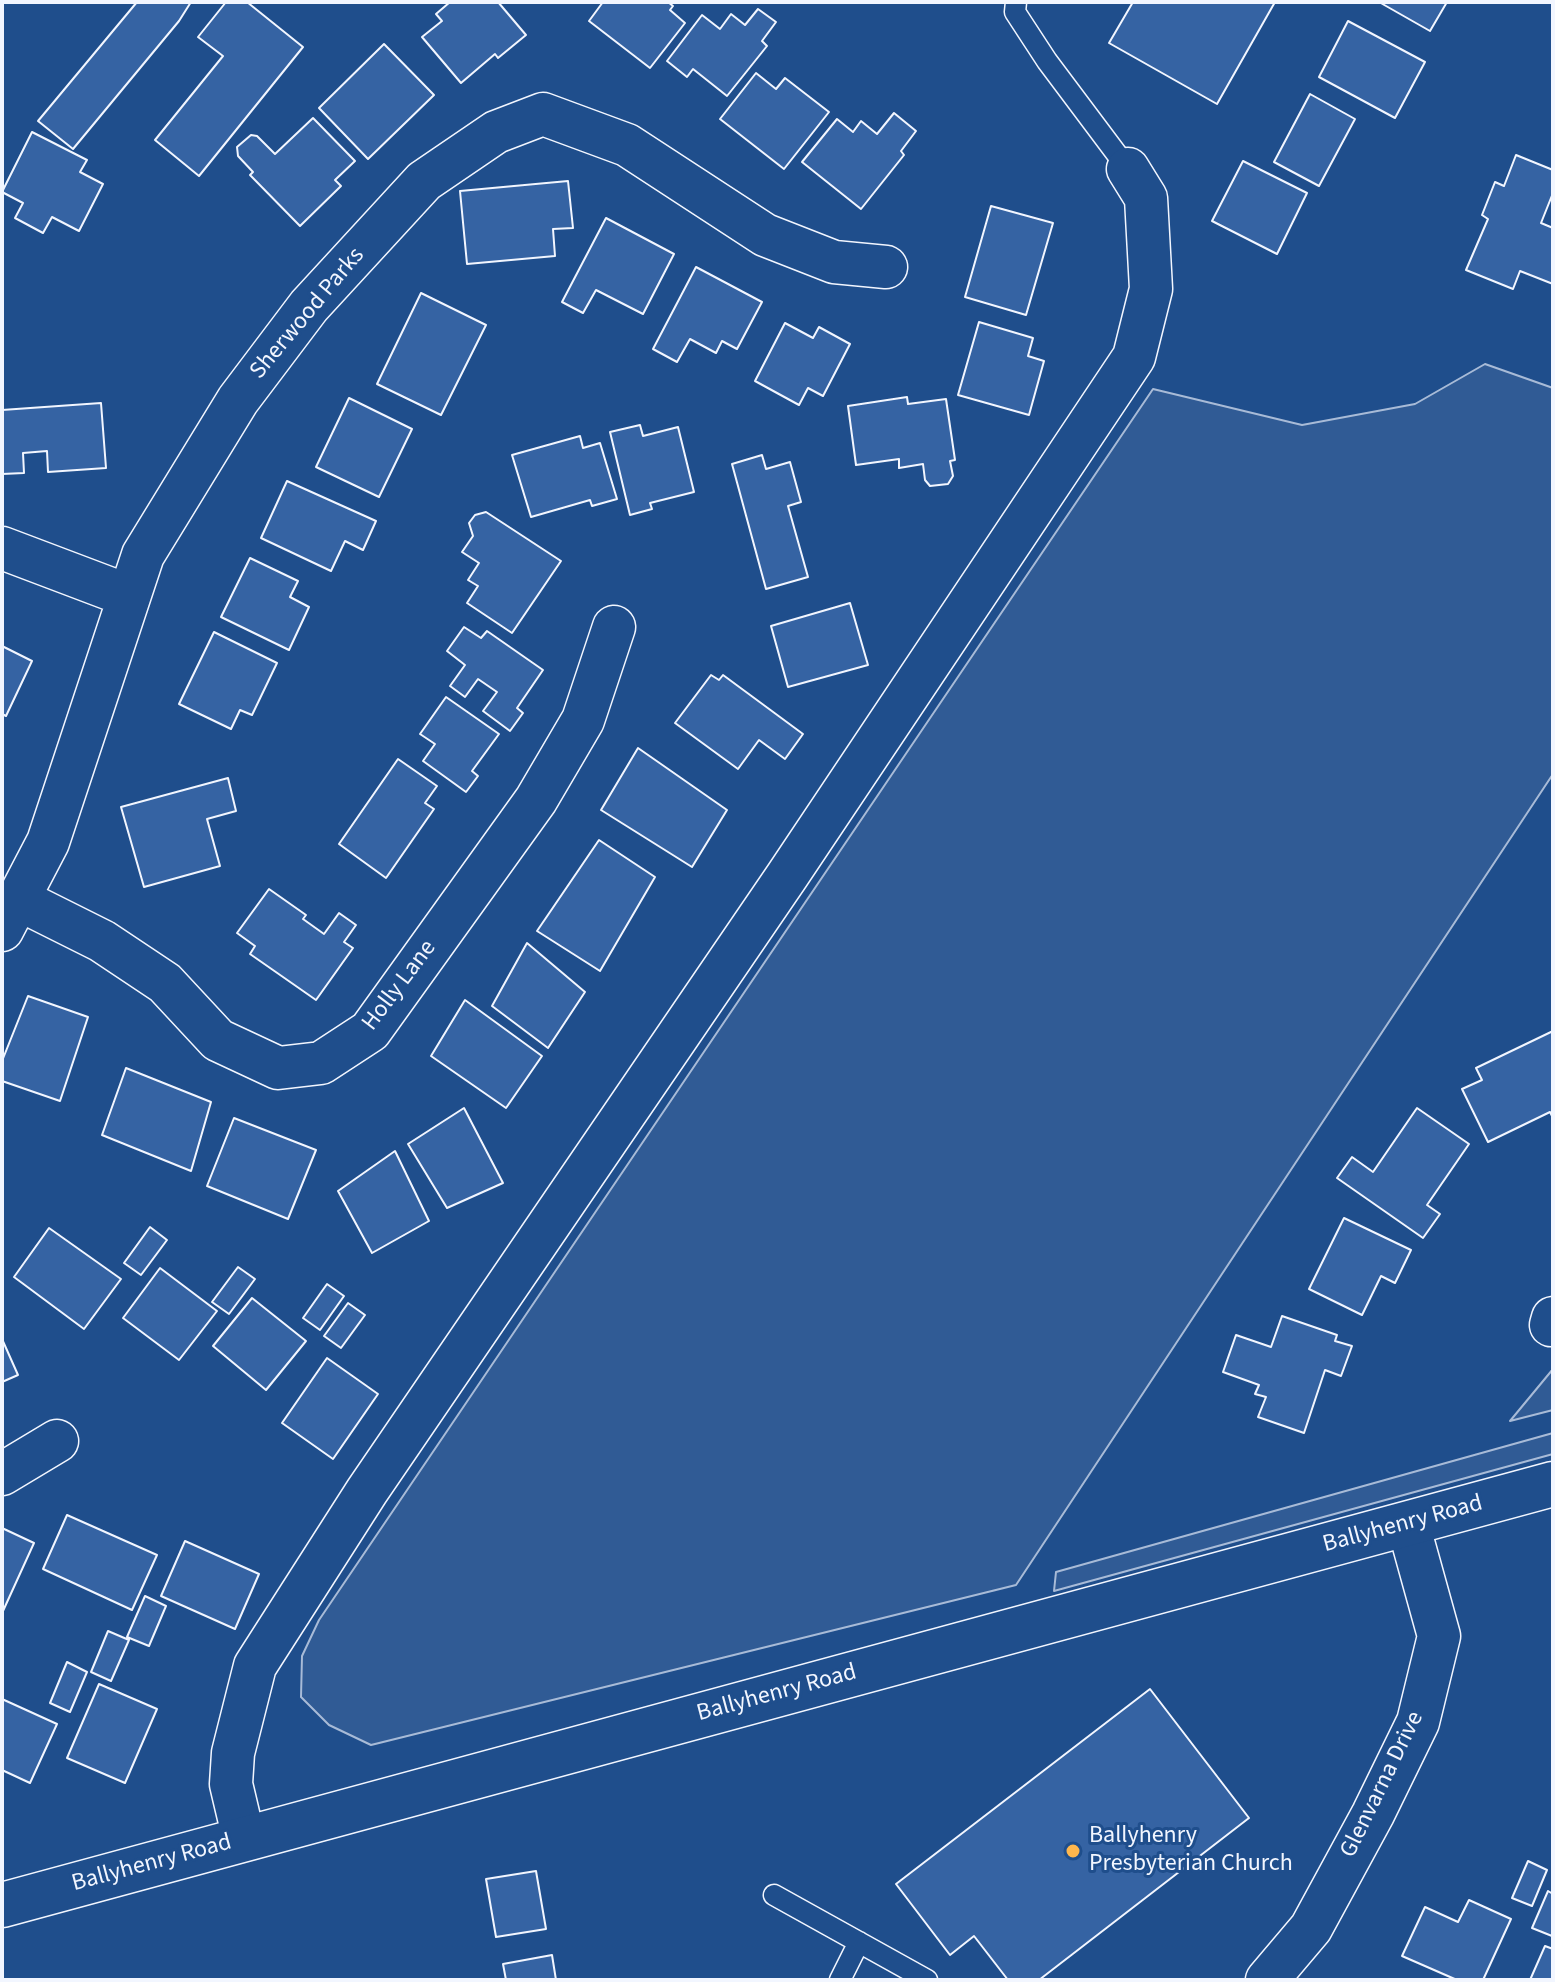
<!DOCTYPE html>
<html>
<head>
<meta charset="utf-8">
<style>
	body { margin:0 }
	#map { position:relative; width:1555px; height:1982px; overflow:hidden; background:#1f4e8c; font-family:"Source Sans 3",sans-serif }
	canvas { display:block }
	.frame { position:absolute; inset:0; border:4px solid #f2f6ff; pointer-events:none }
</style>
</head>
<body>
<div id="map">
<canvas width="1555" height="1982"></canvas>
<div class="frame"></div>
</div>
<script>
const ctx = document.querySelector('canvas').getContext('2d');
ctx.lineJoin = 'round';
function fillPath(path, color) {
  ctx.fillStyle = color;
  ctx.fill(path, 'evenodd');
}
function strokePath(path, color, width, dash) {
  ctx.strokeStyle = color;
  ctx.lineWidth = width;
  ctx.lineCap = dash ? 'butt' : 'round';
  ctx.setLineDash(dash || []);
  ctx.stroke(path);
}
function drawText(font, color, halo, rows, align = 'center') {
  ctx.font = font + ' "Source Sans 3",sans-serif';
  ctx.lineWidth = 6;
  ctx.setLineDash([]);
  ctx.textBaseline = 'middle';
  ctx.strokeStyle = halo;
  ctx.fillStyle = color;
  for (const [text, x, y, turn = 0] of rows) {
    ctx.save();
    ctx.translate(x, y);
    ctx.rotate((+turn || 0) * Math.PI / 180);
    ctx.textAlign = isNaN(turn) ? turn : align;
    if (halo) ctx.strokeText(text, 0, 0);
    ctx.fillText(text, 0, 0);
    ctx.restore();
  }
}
const built = new Path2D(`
	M1485,364l68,24v386l-537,811 -645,160 -42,-20 -28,-28 1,-41 17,-36 834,-1231 149,36 113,-21z
	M1553,1369v41l-43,11z
	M1553,1433v21l-499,137 2,-19z`);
const building = new Path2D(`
	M137,2h54l-12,19 -106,128 -35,-28z
	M226,2h21l56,45 -104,129 -44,-36 68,-84 -25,-19z
	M450,2h48l28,33 -28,23 -3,-4 -34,29 -39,-46 20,-16 -6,-7z
	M603,2h65l5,4 -3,4 15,13 -35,45 -61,-47z
	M1133,2h142l-58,102 -108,-61z
	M1379,2h68l-17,29z
	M758,9l18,13 -14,19 5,5 -40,50 -34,-27 -6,8 -20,-16 35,-46 18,14 11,-15 14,11z
	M1348,21l77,41 -30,56 -76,-41z
	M384,44l50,51 -66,64 -49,-51z
	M756,73l20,16 9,-11 44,34 -45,57 -64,-50z
	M1310,94l45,25 -36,67 -45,-24z
	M894,113l22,18 -15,20 3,4 -43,54 -59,-47 35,-43 16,13 8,-11 16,13z
	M313,118l42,43 -20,19 6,6 -41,40 -50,-51 3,-3 -15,-16 -1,-9 14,-12 6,1 18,18z
	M32,132l55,28 -7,12 23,12 -24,47 -27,-14 -9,16 -28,-15 8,-15 -21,-11z
	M1516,155l37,15v23l-12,30 12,5v56l-33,-13 -7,18 -47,-19 22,-51 -6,-4 13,-33 9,4z
	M1243,161l64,32 -30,61 -65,-33z
	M568,181l5,47 -20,1 2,27 -88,8 -7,-73z
	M991,206l62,17 -27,92 -61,-18z
	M606,218l68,36 -31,60 -47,-24 -13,23 -21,-11z
	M696,267l66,35 -25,47 -15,-8 -6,12 -26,-14 -13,23 -24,-13z
	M421,293l65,32 -45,90 -64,-31z
	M979,322l54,16 -5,18 16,5 -15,54 -71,-20z
	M785,323l28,15 6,-11 31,17 -27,52 -15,-8 -9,17 -44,-24z
	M907,397l1,7 38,-5 9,61 -5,1 3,15 -5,8 -18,2 -5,-6 -2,-16 -24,4v-9l-43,6 -8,-59z
	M349,398l63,31 -33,68 -63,-30z
	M101,403l5,65 -58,4 -1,-21 -24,2 1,20 -22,1v-64z
	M640,425l3,11 35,-9 16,65 -44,11 2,6 -22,6 -20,-83z
	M580,436l3,12 17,-5 17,56 -25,7 -2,-6 -59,17 -19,-62z
	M762,455l4,14 24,-7 11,40 -13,4 20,71 -42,12 -34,-125z
	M287,481l89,40 -13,29 -18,-9 -14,30 -70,-33z
	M486,512l75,49 -49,72 -45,-30 11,-17 -10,-6 11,-17 -17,-11 11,-16 -4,-13 6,-8z
	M250,558l48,23 -8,16 19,10 -20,43 -68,-33z
	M850,603l18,62 -80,22 -17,-61z
	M464,627l17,11 6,-7 56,39 -26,38 6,5 -13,18 -27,-20 14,-19 -19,-13 -13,18 -15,-11 15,-21 -18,-14z
	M214,632l63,31 -25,52 -12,-5 -9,19 -52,-25z
	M2,646l30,15 -26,55 -4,-2z
	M711,675l8,5 4,-5 80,59 -18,25 -26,-19 -21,29 -63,-46z
	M446,697l53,37 -27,37 6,5 -12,16 -43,-31 12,-17 -15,-10z
	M638,748l89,62 -35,57 -91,-57z
	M398,759l39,27 -12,17 9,6 -48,69 -47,-34z
	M228,778l8,33 -29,8 13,47 -76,21 -23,-80z
	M599,840l56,37 -55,94 -63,-40z
	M269,889l37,26 -3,4 21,15 15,-21 17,12 -12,17 9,6 -37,52 -66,-46 5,-8 -18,-13z
	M527,943l58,49 -37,56 -56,-42z
	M28,996l60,21 -28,84 -58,-20v-20z
	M465,1000l77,56 -36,52 -75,-52z
	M1553,1031v87l-3,-6 -62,30 -26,-53 20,-9 -6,-12z
	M126,1068l85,34 -20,69 -89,-36z
	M464,1108l39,75 -56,25 -39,-64z
	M1417,1108l52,36 -42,61 13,9 -17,24 -86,-60 15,-21 21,15z
	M234,1118l82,32 -28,69 -81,-33z
	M395,1151l34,70 -57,32 -34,-62z
	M1344,1218l67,32 -16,33 -14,-7 -19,39 -53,-26z
	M150,1227l17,13 -26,35 -17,-12z
	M49,1228l72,51 -37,50 -70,-52z
	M238,1267l17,12 -26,35 -17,-12z
	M160,1268l57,43 -38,49 -56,-42z
	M327,1284l17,12 -24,34 -17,-12z
	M252,1298l54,43 -40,49 -53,-44z
	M348,1303l17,12 -24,33 -17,-12z
	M1282,1316l55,19 -2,6 17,5 -11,30 -16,-6 -21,63 -46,-16 8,-20 -11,-3 4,-9 -36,-13 13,-37 35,12z
	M2,1339l16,36 -16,7z
	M327,1358l51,36 -45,65 -51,-36z
	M67,1515l90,40 -25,55 -89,-41z
	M2,1528l32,15 -31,68h-1z
	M185,1541l74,33 -24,55 -74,-33z
	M145,1596l21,10 -17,40 -22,-9z
	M108,1631l21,9 -18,41 -20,-9z
	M67,1662l20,10 -17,40 -20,-9z
	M99,1684l58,25 -32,74 -58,-25z
	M1150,1689l99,129 -210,162h-31l-34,-44 -24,19 -54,-71z
	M2,1699l55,25 -27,59 -28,-13z
	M1528,1861l19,9 -15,36 -20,-8z
	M536,1871l10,58 -50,8 -10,-58z
	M1548,1891l5,3 -1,42 -20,-8z
	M1469,1900l42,19 -28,61h-26l-55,-24 23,-49 33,15z
	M1545,1946l8,3v31h-23z
	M552,1955l4,25h-50l-3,-16z`);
const service = new Path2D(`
	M1016,2l-1,10 32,49 81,108
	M774,1895l153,85
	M840,1980l19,-38`);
const minor = new Path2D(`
	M2,548l127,48
	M18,899l84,42 63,42 53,57 60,28 43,-5 49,-32 166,-231 47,-80 31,-93
	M2,930l46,-88 95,-287 95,-155 71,-94 115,-125 72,-49 47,-18 84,31 138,90 69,27 52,5
	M1551,1325l2,-7
	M2,1474l55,-33
	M244,1839l-13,-55 2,-31 22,-87 112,-175 420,-615 347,-519 17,-68 -5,-91 -18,-29
	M1267,1980l44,-52 62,-114 45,-92 21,-86 -31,-112`);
const secondary = new Path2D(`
	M2,1905l1551,-421`);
const markers = [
	[1073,1851,8,"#ffb74d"]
];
const streetNames = [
	["Sherwood Parks",308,314,-50],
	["Holly Lane",400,986,-53],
	["Ballyhenry Road",1403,1525,-15],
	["Ballyhenry Road",777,1694,-15],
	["Glenvarna Drive",1383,1785,-64],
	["Ballyhenry Road",152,1864,-15]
];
const poiNames = [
	["Ballyhenry",1089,1837],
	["Presbyterian Church",1089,1865]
];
fillPath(built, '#305b95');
strokePath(built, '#a8bbd7', 2);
fillPath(building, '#3563a3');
strokePath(building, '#f2f6ff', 2);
strokePath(service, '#f2f6ff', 23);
strokePath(minor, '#f2f6ff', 45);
strokePath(secondary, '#f2f6ff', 47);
strokePath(service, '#1f4e8c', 20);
strokePath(minor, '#1f4e8c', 42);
strokePath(secondary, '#1f4e8c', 44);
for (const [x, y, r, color] of markers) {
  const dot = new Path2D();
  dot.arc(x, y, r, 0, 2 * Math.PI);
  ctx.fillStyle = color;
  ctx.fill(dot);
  strokePath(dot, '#1f4e8c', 3);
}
drawText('24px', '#f2f6ff', '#1f4e8c', streetNames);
drawText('24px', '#f2f6ff', '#1f4e8c', poiNames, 'left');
</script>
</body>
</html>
